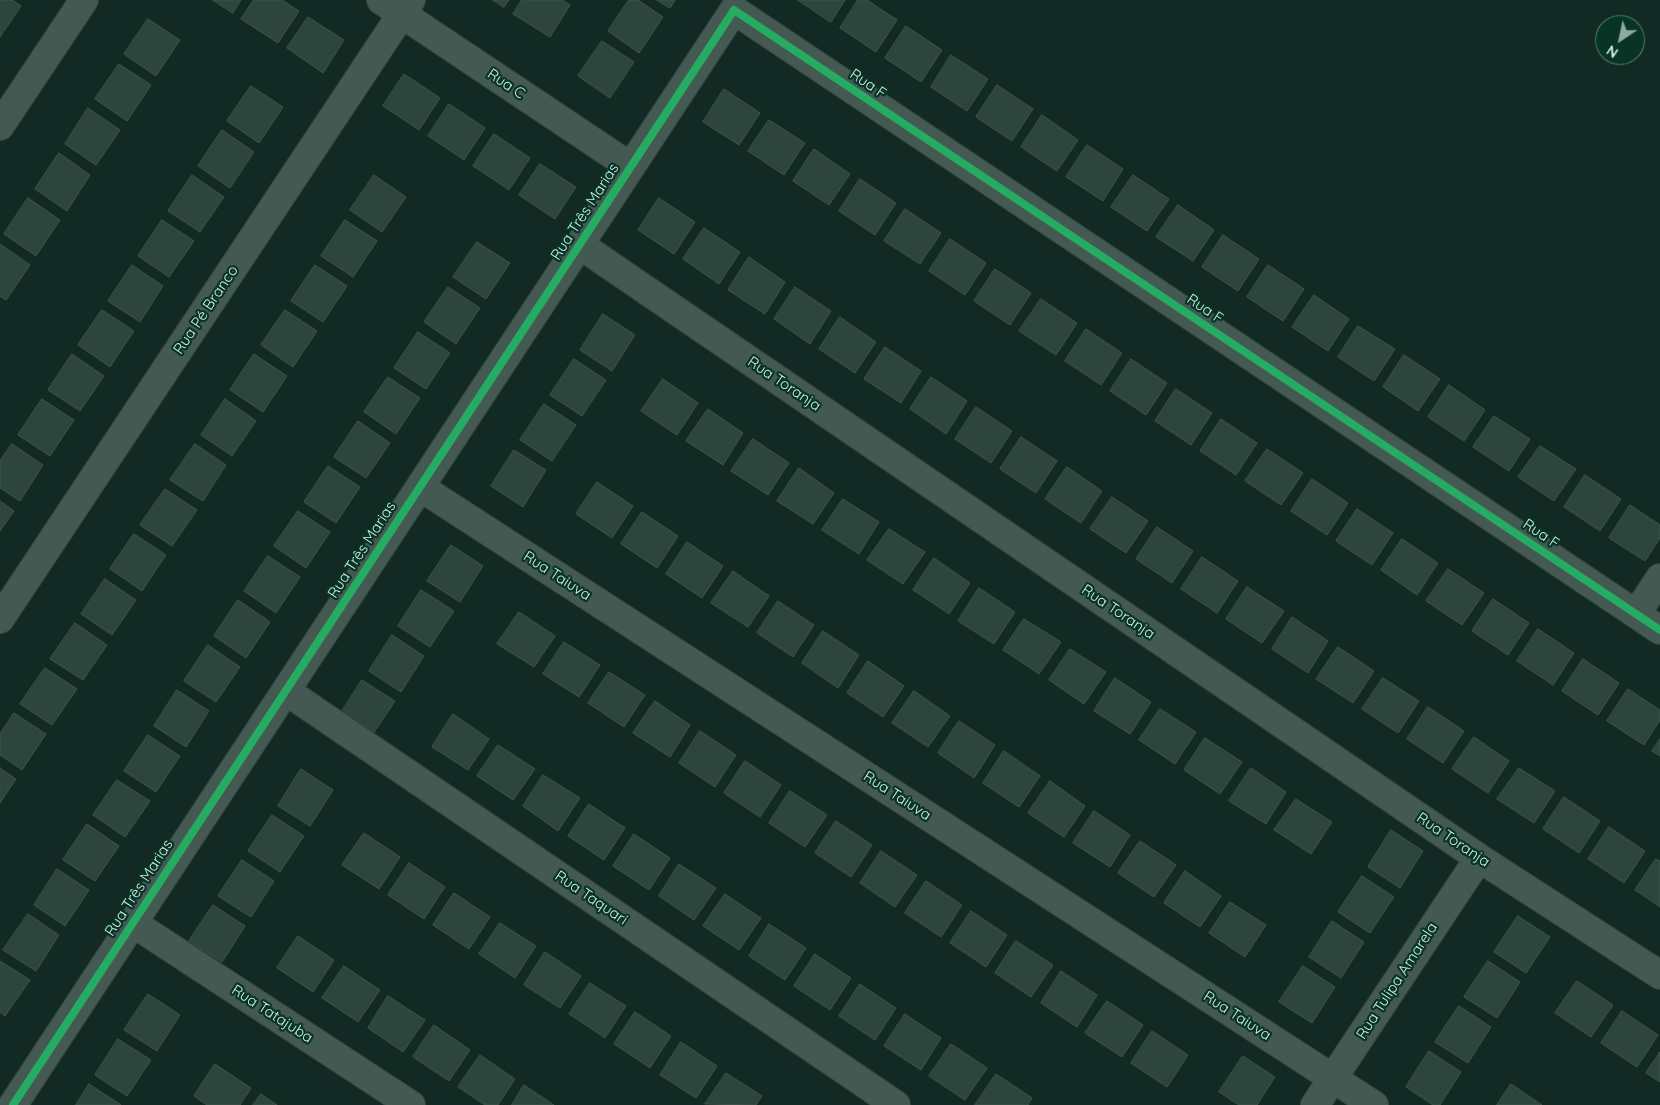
<!DOCTYPE html>
<html>
<head>
<meta charset="utf-8">
<style>
	body { margin:0 }
	#map { position:relative; width:1660px; height:1105px; overflow:hidden; background:#122a23; font-family:Quicksand,sans-serif }
	canvas { display:block }
	.north { position:absolute; left:1595px; top:15px; width:50px; height:50px; box-sizing:border-box; background:#073427; border:1px solid #597f72; border-radius:50%; rotate:214deg; font-size:14px; font-weight:700; line-height:20px; text-align:center; color:#d3efe3 }
	.north::after { content:''; display:block; margin:auto; width:18px; height:22px; background:#8faaa0; clip-path:polygon(50% 0,100% 100%,50% 72%,0 100%) }
</style>
</head>
<body>
<div id="map">
<canvas width="1660" height="1105"></canvas>
<div class="north">N</div>
</div>
<script>
const ctx = document.querySelector('canvas').getContext('2d');
ctx.lineJoin = 'round';
function fillPath(path, color) {
  ctx.fillStyle = color;
  ctx.fill(path, 'evenodd');
}
function strokePath(path, color, width, dash) {
  ctx.strokeStyle = color;
  ctx.lineWidth = width;
  ctx.lineCap = dash ? 'butt' : 'round';
  ctx.setLineDash(dash || []);
  ctx.stroke(path);
}
function drawText(font, color, halo, rows, align = 'center') {
  ctx.font = font + ' Quicksand,sans-serif';
  ctx.lineWidth = 4.5;
  ctx.setLineDash([]);
  ctx.textBaseline = 'middle';
  ctx.strokeStyle = halo;
  ctx.fillStyle = color;
  for (const [text, x, y, turn = 0] of rows) {
    ctx.save();
    ctx.translate(x, y);
    ctx.rotate((+turn || 0) * Math.PI / 180);
    ctx.textAlign = isNaN(turn) ? turn : align;
    if (halo) ctx.strokeText(text, 0, 0);
    ctx.fillText(text, 0, 0);
    ctx.restore();
  }
}
const building = new Path2D(`
	M0,0h12l9,6 -21,31z
	M213,0h28l-8,13z
	M254,0h28l17,11 -21,32 -37,-24z
	M493,0h16l-5,7z
	M522,0h40l8,5 -20,32 -37,-23z
	M629,0h9l25,17 -24,36 -31,-22z
	M657,0h18l-5,8z
	M798,0h47l-14,22z
	M858,0h9l30,20 -21,32 -36,-24z
	M308,17l36,23 -21,33 -36,-25z
	M148,19l32,21 -24,36 -32,-22z
	M906,26l36,24 -21,32 -36,-24z
	M602,41l32,21 -24,36 -32,-22z
	M951,55l37,24 -21,32 -36,-24z
	M119,64l32,21 -24,36 -32,-22z
	M404,74l36,24 -21,32 -36,-24z
	M997,85l36,24 -21,32 -36,-24z
	M251,86l32,21 -24,36 -32,-22z
	M724,89l36,24 -21,32 -36,-23z
	M449,104l36,24 -21,32 -36,-24z
	M88,108l32,22 -24,35 -31,-21z
	M1042,115l36,25 -21,31 -36,-24z
	M769,120l36,23 -21,32 -36,-24z
	M222,130l32,22 -24,36 -32,-22z
	M494,134l36,24 -21,32 -36,-24z
	M1087,145l36,24 -20,32 -37,-24z
	M814,149l36,25 -21,31 -36,-24z
	M59,153l31,22 -23,36 -32,-22z
	M540,164l36,23 -21,32 -36,-24z
	M192,175l32,22 -24,35 -32,-21z
	M374,175l32,22 -24,35 -32,-22z
	M1133,175l36,24 -22,32 -36,-24z
	M860,179l36,24 -21,32 -36,-24z
	M28,198l32,22 -24,36 -32,-22z
	M659,198l36,24 -21,32 -36,-24z
	M1178,205l36,25 -21,31 -37,-24z
	M905,209l36,24 -21,31 -36,-23z
	M162,220l32,21 -25,36 -31,-21z
	M345,220l32,21 -24,36 -32,-21z
	M704,228l36,24 -21,32 -36,-25z
	M1223,235l36,24 -21,32 -36,-24z
	M950,239l36,24 -21,32 -36,-24z
	M477,242l33,21 -24,36 -33,-22z
	M0,244l30,21 -24,35 -6,-4z
	M749,257l36,25 -20,32 -37,-24z
	M132,265l31,21 -23,36 -32,-21z
	M315,265l32,21 -24,36 -32,-21z
	M1268,265l36,24 -21,32 -36,-24z
	M995,269l36,24 -21,32 -36,-24z
	M448,287l32,21 -24,36 -32,-22z
	M795,287l36,24 -21,33 -36,-25z
	M1314,295l35,24 -21,32 -36,-24z
	M1041,299l36,24 -21,32 -37,-24z
	M102,310l32,21 -24,36 -32,-22z
	M285,310l32,21 -24,36 -32,-22z
	M603,314l32,21 -23,36 -32,-21z
	M840,317l36,25 -21,31 -36,-24z
	M1358,326l37,23 -21,32 -36,-24z
	M1086,329l36,24 -21,32 -36,-24z
	M418,332l32,21 -24,36 -32,-21z
	M885,347l36,24 -20,32 -37,-24z
	M72,354l32,22 -24,35 -32,-21z
	M254,354l33,22 -24,36 -33,-22z
	M1404,355l36,24 -22,32 -35,-24z
	M574,359l32,21 -24,36 -32,-21z
	M1131,359l36,24 -21,32 -36,-24z
	M388,377l32,21 -24,36 -32,-22z
	M931,377l36,24 -21,33 -36,-25z
	M663,379l35,24 -21,32 -36,-24z
	M1449,385l36,25 -21,31 -36,-24z
	M1176,389l36,24 -21,32 -36,-24z
	M42,399l32,21 -24,36 -32,-21z
	M225,399l31,22 -24,35 -31,-21z
	M544,404l32,21 -24,36 -32,-21z
	M976,407l36,24 -21,32 -36,-24z
	M708,409l35,24 -20,32 -37,-24z
	M1494,416l36,23 -21,32 -36,-24z
	M1221,419l36,24 -21,32 -36,-24z
	M358,421l32,22 -24,35 -32,-21z
	M1021,437l36,24 -21,32 -36,-24z
	M753,439l36,24 -21,32 -37,-24z
	M12,444l31,21 -23,36 -20,-13v-27z
	M195,444l31,21 -23,36 -33,-21z
	M1540,446l36,23 -22,32 -36,-24z
	M1267,449l36,24 -22,32 -36,-24z
	M514,450l32,20 -23,37 -32,-21z
	M328,466l32,21 -24,36 -32,-21z
	M1067,467l35,24 -21,32 -36,-24z
	M799,468l35,25 -21,31 -36,-23z
	M1585,475l36,24 -21,32 -36,-24z
	M1312,479l36,24 -21,32 -36,-24z
	M597,482l36,24 -21,32 -36,-24z
	M165,489l32,21 -25,36 -32,-21z
	M1112,497l36,24 -22,32 -36,-24z
	M843,499l36,23 -20,32 -37,-24z
	M0,501l14,10 -14,20z
	M1630,505l30,20v13l-15,23 -36,-23z
	M1357,509l36,24 -21,32 -36,-24z
	M298,511l32,21 -24,36 -32,-22z
	M642,512l36,24 -21,32 -36,-24z
	M1157,527l36,24 -21,32 -36,-24z
	M889,529l36,23 -22,32 -36,-24z
	M134,534l32,21 -24,36 -32,-22z
	M1402,539l36,24 -21,32 -36,-25z
	M687,542l36,24 -21,32 -36,-24z
	M451,545l32,21 -23,36 -33,-21z
	M268,556l32,21 -24,36 -32,-22z
	M1202,557l36,24 -21,32 -36,-24z
	M934,558l36,25 -21,31 -36,-24z
	M1448,569l36,24 -22,32 -36,-24z
	M733,571l36,25 -21,31 -37,-24z
	M105,579l31,21 -24,35 -31,-21z
	M1247,587l37,24 -22,32 -36,-24z
	M979,588l36,24 -21,32 -36,-23z
	M421,590l33,21 -24,36 -32,-21z
	M1493,599l36,24 -21,32 -36,-24z
	M238,600l32,22 -24,36 -32,-22z
	M778,601l36,24 -21,32 -36,-24z
	M519,612l36,24 -21,31 -37,-23z
	M1292,617l36,24 -20,32 -36,-24z
	M1024,619l37,23 -22,32 -36,-24z
	M75,623l32,22 -24,35 -33,-21z
	M1538,629l36,24 -21,32 -36,-24z
	M823,631l36,24 -21,33 -36,-25z
	M392,635l32,21 -23,36 -32,-21z
	M564,642l36,23 -21,32 -36,-23z
	M208,645l32,22 -24,35 -32,-21z
	M1338,647l36,24 -21,32 -37,-24z
	M1070,649l36,23 -22,32 -35,-24z
	M1583,659l36,24 -21,32 -36,-24z
	M868,661l36,25 -21,31 -36,-24z
	M45,668l32,21 -25,36 -32,-21z
	M609,672l36,23 -21,32 -36,-24z
	M1115,678l36,24 -21,32 -36,-23z
	M1383,678l36,23 -21,32 -36,-24z
	M362,680l33,21 -24,36 -32,-21z
	M1628,689l32,21v10l-16,25 -37,-24z
	M177,690l32,21 -23,36 -32,-21z
	M914,691l36,25 -22,31 -36,-24z
	M655,701l35,24 -20,32 -37,-24z
	M1428,707l36,24 -21,32 -36,-24z
	M1160,709l36,23 -21,32 -36,-24z
	M14,713l32,21 -24,36 -22,-15v-21z
	M453,714l36,25 -21,31 -36,-23z
	M959,721l36,24 -21,33 -36,-25z
	M700,731l36,24 -21,32 -36,-24z
	M148,735l32,21 -24,36 -32,-21z
	M1474,737l35,24 -21,32 -36,-24z
	M1205,738l37,24 -22,32 -36,-24z
	M1660,739v17l-8,-5z
	M498,745l37,24 -22,31 -36,-24z
	M1004,751l36,25 -21,31 -36,-24z
	M745,761l36,24 -21,32 -36,-24z
	M0,768l16,11 -16,24z
	M1251,768l35,24 -20,32 -37,-23z
	M1519,768l36,23 -21,32 -37,-24z
	M301,769l32,21 -23,36 -32,-20z
	M543,775l37,23 -22,33 -35,-25z
	M117,780l33,21 -25,36 -32,-22z
	M1050,781l35,25 -21,31 -36,-24z
	M790,791l37,24 -22,32 -36,-24z
	M1564,797l36,24 -21,32 -36,-24z
	M1296,799l36,23 -21,32 -37,-24z
	M589,804l36,24 -21,32 -36,-24z
	M1094,811l36,24 -20,32 -37,-24z
	M272,815l32,21 -24,36 -32,-21z
	M836,821l36,24 -21,32 -36,-24z
	M87,824l32,22 -24,35 -32,-21z
	M1609,827l36,24 -21,32 -36,-24z
	M1391,830l32,21 -23,37 -32,-21z
	M364,833l36,24 -21,32 -37,-24z
	M634,834l36,24 -21,32 -36,-24z
	M1140,841l36,24 -22,32 -36,-24z
	M881,851l36,24 -22,32 -35,-24z
	M1656,859l4,2v46l-25,-17z
	M242,860l32,21 -23,36 -33,-21z
	M409,863l36,24 -21,32 -36,-24z
	M679,864l37,24 -22,32 -35,-24z
	M57,869l32,21 -24,36 -31,-21z
	M1185,871l36,25 -21,31 -36,-24z
	M1362,876l32,21 -24,36 -32,-21z
	M926,881l36,24 -21,32 -36,-24z
	M454,893l36,24 -21,32 -36,-24z
	M725,894l36,24 -22,32 -36,-24z
	M1230,902l36,23 -21,32 -36,-24z
	M213,905l32,21 -23,36 -33,-21z
	M971,911l36,24 -21,32 -36,-24z
	M28,914l31,21 -23,36 -33,-21z
	M1518,916l32,21 -24,36 -32,-21z
	M1332,921l32,21 -23,36 -32,-21z
	M500,923l36,23 -21,32 -36,-24z
	M769,924l37,24 -21,32 -36,-24z
	M298,936l36,24 -21,32 -36,-24z
	M1016,941l37,24 -22,32 -36,-24z
	M545,952l36,24 -21,32 -36,-23z
	M815,954l36,24 -21,32 -36,-24z
	M0,961l30,19 -25,36 -5,-4z
	M1488,961l32,21 -23,36 -33,-21z
	M344,966l36,24 -22,32 -36,-24z
	M1303,966l32,21 -23,36 -33,-21z
	M1061,971l36,24 -20,32 -36,-24z
	M1577,981l36,24 -22,32 -36,-24z
	M590,983l36,23 -21,32 -36,-24z
	M860,984l36,24 -21,32 -36,-24z
	M148,994l32,21 -23,36 -33,-21z
	M388,996l37,24 -22,32 -35,-24z
	M1107,1001l36,24 -21,32 -37,-24z
	M1459,1006l32,21 -23,36 -33,-21z
	M1622,1011l36,24 -21,32 -36,-24z
	M635,1012l36,24 -21,32 -36,-24z
	M905,1014l36,24 -20,32 -37,-24z
	M434,1025l36,25 -21,31 -36,-24z
	M1152,1031l36,24 -21,32 -36,-24z
	M118,1039l33,21 -24,36 -32,-21z
	M681,1042l36,24 -21,32 -36,-23z
	M951,1044l36,24 -22,32 -36,-24z
	M1429,1051l32,21 -21,33h-7l-27,-18z
	M1660,1052v30l-14,-9z
	M480,1055l35,24 -17,26h-13l-27,-18z
	M1243,1056l32,21 -18,28h-18l-20,-13z
	M215,1064l36,24 -11,17h-33l-13,-9z
	M726,1073l36,23 -6,9 -51,-1z
	M996,1074l36,24 -4,7h-53z
	M89,1084l32,21h-45z
	M1511,1084l31,21h-45z
	M524,1085l30,20h-42z
	M261,1094l16,11h-24z`);
const street = new Path2D(`
	M381,0l250,167
	M0,126l84,-126
	M580,245l899,613 181,117
	M420,487l954,618
	M1636,614l24,-36
	M0,619l411,-619
	M286,691l610,414
	M133,923l278,182
	M13,1105l721,-1095 926,620
	M1315,1105l164,-247`);
const cycleway = new Path2D(`
	M13,1105l721,-1095 926,620`);
const streetNames = [
	["Rua C",506,84,34],
	["Rua F",868,84,34],
	["Rua Três Marias",585,212,-57],
	["Rua F",1205,309,34],
	["Rua Pé Branco",206,310,-56],
	["Rua Toranja",784,384,34],
	["Rua F",1541,534,34],
	["Rua Três Marias",362,550,-57],
	["Rua Taiuva",557,576,33],
	["Rua Toranja",1118,612,34],
	["Rua Taiuva",897,796,33],
	["Rua Toranja",1453,840,34],
	["Rua Três Marias",139,888,-57],
	["Rua Taquari",591,898,34],
	["Rua Tulipa Amarela",1397,981,-57],
	["Rua Tatajuba",272,1014,33],
	["Rua Taiuva",1237,1016,33]
];
fillPath(building, '#2d453d');
strokePath(building, '#3e544d', 1);
strokePath(street, '#334741', 30);
strokePath(street, '#435951', 28);
strokePath(cycleway, '#26ab63', 8);
drawText('15px', '#d3efe3', '#073427', streetNames);
</script>
</body>
</html>
